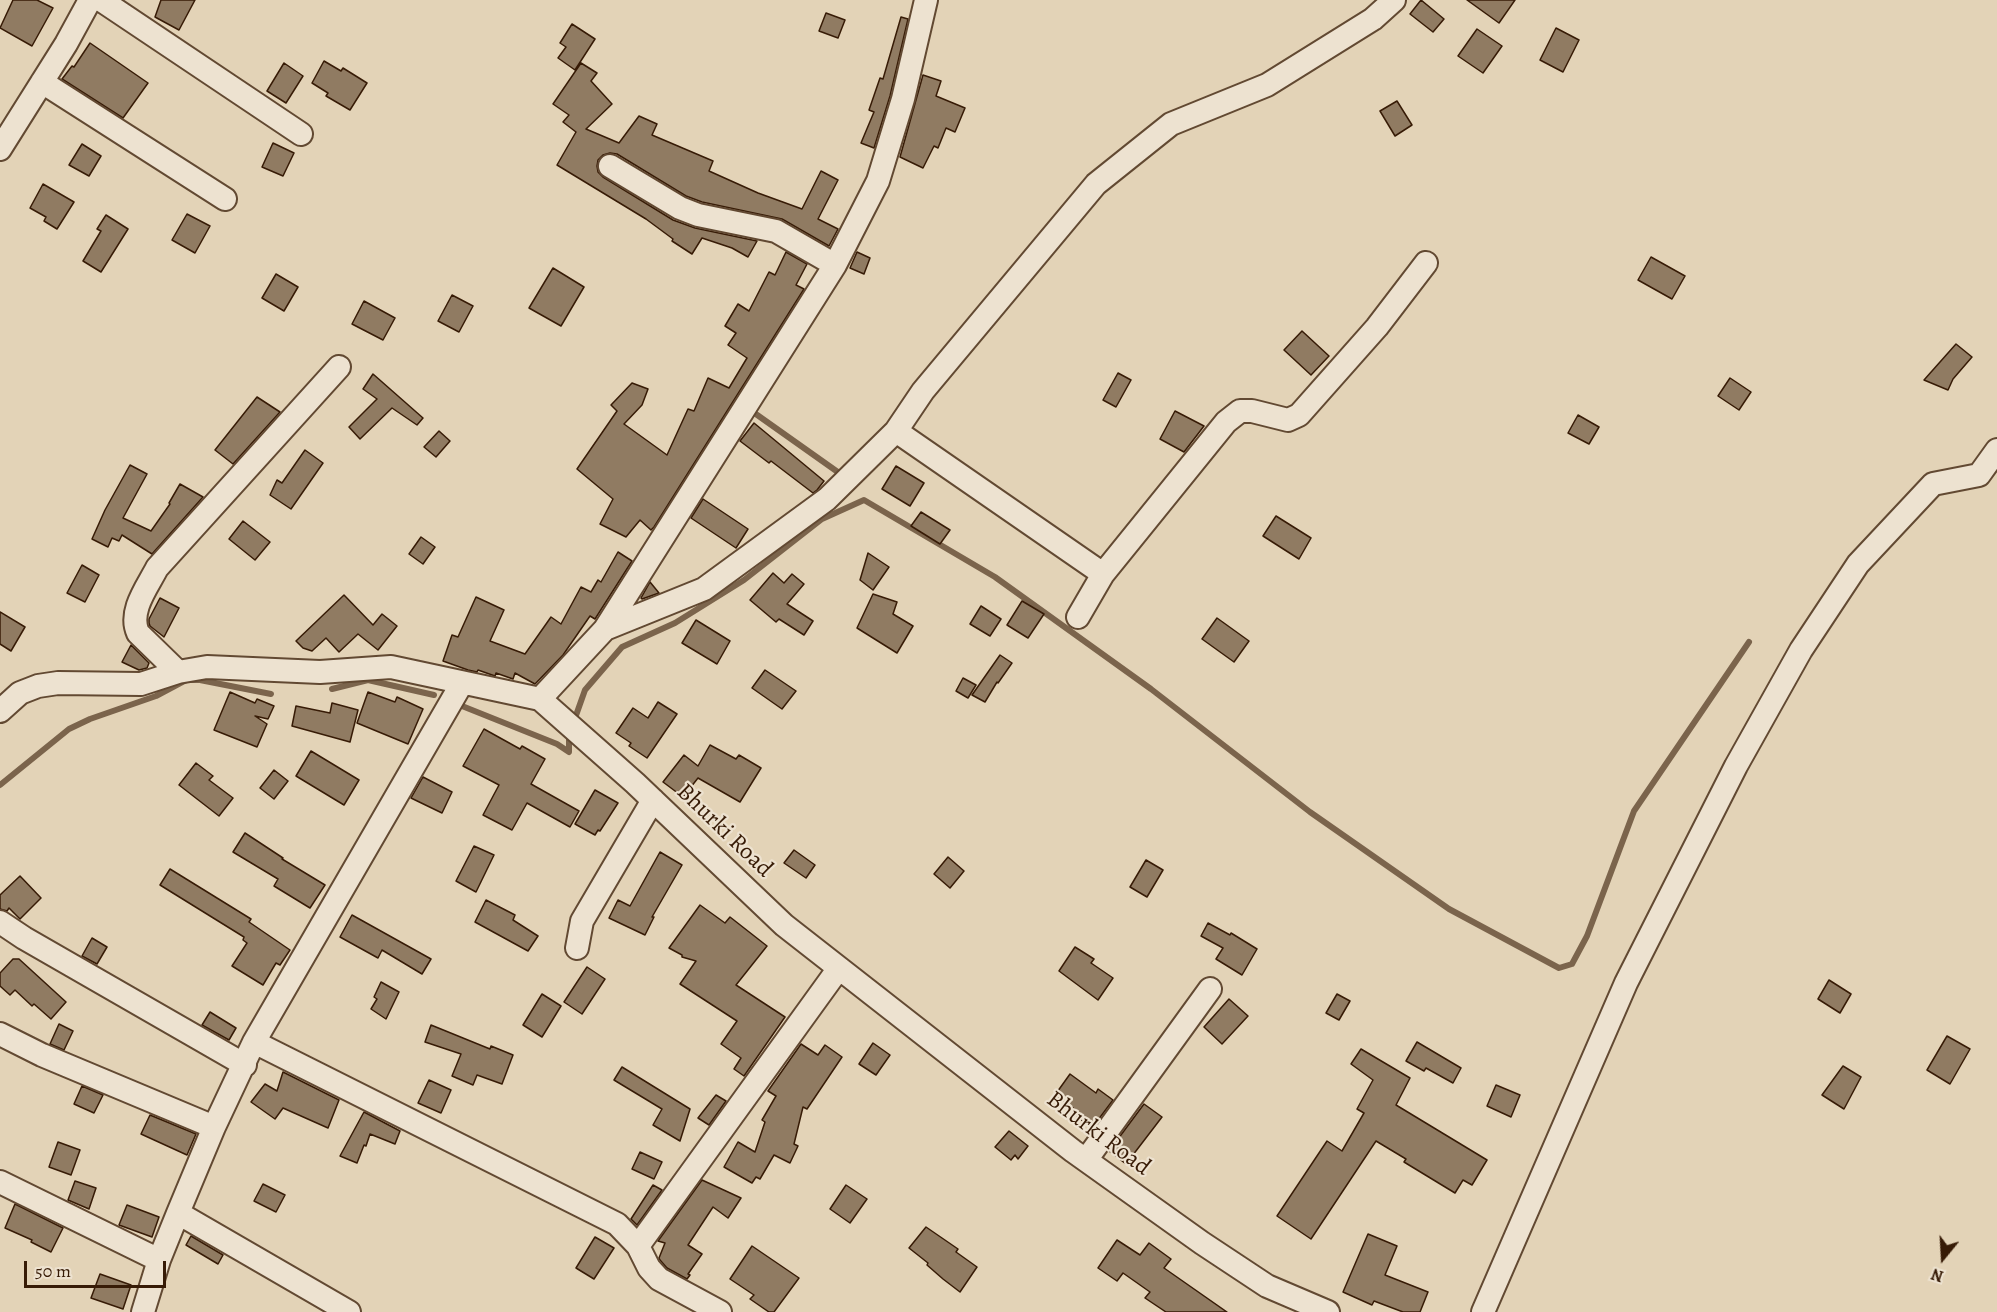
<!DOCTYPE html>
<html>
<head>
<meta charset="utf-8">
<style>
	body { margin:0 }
	#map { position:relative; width:1997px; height:1312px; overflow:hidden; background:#e3d3b7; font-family:Alegreya,serif }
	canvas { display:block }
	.north { position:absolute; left:1913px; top:1228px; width:60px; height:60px; -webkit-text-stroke:4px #ede2d0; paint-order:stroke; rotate:198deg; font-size:16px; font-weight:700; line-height:24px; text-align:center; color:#371b06 }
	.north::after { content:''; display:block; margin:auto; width:21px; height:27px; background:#371b06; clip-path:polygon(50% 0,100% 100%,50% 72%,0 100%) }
	.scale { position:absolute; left:24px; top:1261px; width:142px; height:27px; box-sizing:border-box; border:3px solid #371b06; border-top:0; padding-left:8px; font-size:18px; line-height:21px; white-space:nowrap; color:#371b06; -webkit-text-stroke:4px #ede2d0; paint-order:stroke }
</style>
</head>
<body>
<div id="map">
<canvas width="1997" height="1312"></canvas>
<div class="north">N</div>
<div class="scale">50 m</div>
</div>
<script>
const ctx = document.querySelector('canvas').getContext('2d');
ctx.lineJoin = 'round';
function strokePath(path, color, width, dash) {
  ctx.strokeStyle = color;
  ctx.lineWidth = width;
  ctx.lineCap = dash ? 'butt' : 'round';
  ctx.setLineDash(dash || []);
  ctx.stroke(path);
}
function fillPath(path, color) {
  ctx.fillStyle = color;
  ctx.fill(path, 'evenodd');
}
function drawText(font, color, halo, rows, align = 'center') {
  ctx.font = font + ' Alegreya,serif';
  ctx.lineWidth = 4.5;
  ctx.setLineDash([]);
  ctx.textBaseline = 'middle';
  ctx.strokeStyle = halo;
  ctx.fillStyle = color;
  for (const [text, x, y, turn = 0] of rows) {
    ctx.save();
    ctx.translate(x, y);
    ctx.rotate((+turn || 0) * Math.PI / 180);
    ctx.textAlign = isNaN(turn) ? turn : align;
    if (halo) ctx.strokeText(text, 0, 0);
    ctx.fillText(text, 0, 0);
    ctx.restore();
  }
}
const stream = new Path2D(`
	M753,412l89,63
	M332,689l36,-9 66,15
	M457,704l100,40 12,8v-19
	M574,721l11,-31 37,-43 53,-24 69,-43 78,-61 42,-19 131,77 156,112 159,123 139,97 110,59 13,-4 15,-28 47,-125 115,-169
	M0,785l69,-56 21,-10 66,-23 30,-16h14l71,14`);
const building = new Path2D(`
	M13,0h24l16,8 -21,38 -32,-18z
	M161,0h34l-16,30 -24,-13z
	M1421,0l23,19 -11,13 -23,-18z
	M1467,0h48l-16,23z
	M826,13l19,7 -7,18 -19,-7z
	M901,17l7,2 -18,77 -16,52 -13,-5 13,-31 -5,-2 11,-32 3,1z
	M572,24l23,15 -20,31 -17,-12 8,-11 -6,-4z
	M1556,28l23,12 -16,32 -23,-12z
	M1477,29l25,17 -19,27 -25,-17z
	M90,43l58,40 -25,35 -61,-39 10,-13 2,1z
	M324,61l17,10 2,-3 24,15 -17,27 -24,-14 2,-3 -16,-10z
	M284,63l19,13 -17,27 -19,-12z
	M581,63l16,10 -6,8 21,23 -26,25 33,14 20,-27 18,8 -5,11 61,26 -4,10 49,22 44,16 19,-38 17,9 -20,39 20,10 -9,17 -47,-27 -80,-17 -16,-6 -69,-42 -7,-1 -7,2 -5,5 -1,6 1,6 5,5 70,43 22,8 62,13 -9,16 -16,-9 -30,-10 -10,16 -20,-13 1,-2 -27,-20 -89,-54 19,-33 -13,-10 6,-7 -16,-11z
	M923,75l18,6 -5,15 29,12 -10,24 -9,-4 -8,20 -4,-2 -11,22 -23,-11z
	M1397,101l15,24 -17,11 -15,-25z
	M273,143l21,10 -11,23 -21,-9z
	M82,144l19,12 -12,20 -20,-11z
	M43,184l31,18 -17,27 -13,-8 2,-4 -16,-9z
	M187,214l23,12 -15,27 -23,-13z
	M106,215l22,14 -27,43 -18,-11 18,-30 -4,-2z
	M786,252l21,12 -11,21 8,4 -150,238 -3,3 -11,-10 -14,17 -26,-13 13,-25 -36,-30 40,-58 -6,-6 21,-22 16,6 -6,16 -18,19 43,31 21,-46 6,2 14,-33 21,10 18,-30 -19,-13 8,-12 -11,-7 13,-22 11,7 20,-39 6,3z
	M857,252l13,6 -6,16 -14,-6z
	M1651,257l34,19 -13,23 -34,-19z
	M553,268l31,19 -23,39 -32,-18z
	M276,274l22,13 -14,24 -22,-13z
	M452,295l21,11 -14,26 -21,-11z
	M364,301l31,17 -12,22 -31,-16z
	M1302,331l27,25 -18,19 -27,-25z
	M1956,344l16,13 -19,22 -5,11 -24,-10z
	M1118,373l13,7 -15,27 -13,-7z
	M373,374l50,44 -6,7 -25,-17 -32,31 -11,-12 28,-28 -14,-10z
	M1730,378l21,14 -12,18 -21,-14z
	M257,397l23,15 -47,52 -18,-14z
	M1175,411l29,15 -20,26 -24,-13z
	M1578,415l21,12 -10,17 -21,-11z
	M754,423l70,58 -7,9 -4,3 -42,-32 -2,2 -29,-22z
	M439,431l11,10 -14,16 -12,-10z
	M305,450l18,13 -32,46 -21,-14 7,-15 5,3z
	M130,465l17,9 -24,44 28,13 19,-27 -1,-1 11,-19 23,13 -51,57 -30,-19 -3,6 -7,-3 -4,9 -16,-8 13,-29z
	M896,466l28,17 -14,23 -28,-17z
	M703,499l45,30 -12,19 -45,-30z
	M921,512l29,18 -10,14 -29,-18z
	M1276,516l35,22 -12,21 -36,-23z
	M243,521l27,21 -15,18 -26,-21z
	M421,537l14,10 -12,17 -14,-10z
	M618,552l14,9 -37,58 -5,-3 -27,39 -28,29 -20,-11 -2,6 -17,-6 -1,3 -17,-6 -1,2 -9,-2 -25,-9 9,-26 6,2 18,-40 28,13 -14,31 35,13 26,-37 10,7 20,-37 10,5 7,-12 3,2z
	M868,553l21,14 -16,23 -13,-10z
	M82,565l17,10 -14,27 -18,-9z
	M773,573l11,10 8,-9 12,10 -17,20 26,17 -9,14 -25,-16 -3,3 -26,-22z
	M650,582l9,11 -17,6 -1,-1z
	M873,594l24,8 -4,12 20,12 -16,27 -40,-25z
	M344,595l29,30 9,-11 15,12 -19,24 -20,-16 -19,18 -13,-14 -14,13 -9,-3 -7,-7z
	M160,598l19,10 -15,29 -14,-11 -1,-3v-4z
	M1022,601l22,13 -16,24 -21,-13z
	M981,606l20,13 -11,17 -20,-12z
	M0,612l25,15 -14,24 -11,-7z
	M1217,618l32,23 -15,21 -32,-23z
	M696,620l34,21 -13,23 -35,-21z
	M131,645l18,18 -2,5 -8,2 -17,-8z
	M1000,655l12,8 -14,20 -1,-1 -12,20 -13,-7z
	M765,670l31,21 -14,18 -30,-21z
	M963,678l13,7 -8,13 -12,-7z
	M230,692l25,11 2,-4 17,7 -6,13 -13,-3 12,8 -10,23 -43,-17z
	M368,692l27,10 2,-5 26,12 -15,35 -51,-21z
	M658,702l19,12 -30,44 -18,-12 2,-3 -15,-10 17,-25 15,10z
	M332,703l26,7 -8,32 -58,-16 4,-20 34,7z
	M484,729l36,20 2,-3 23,13 -14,25 48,27 -9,16 -43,-24 -15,27 -29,-15 16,-30 -36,-19z
	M710,745l26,14 3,-4 22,13 -21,34 -42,-24 -15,19 -20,-15 21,-27 14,11z
	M311,751l48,29 -15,25 -48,-29z
	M196,763l17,13 -4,4 24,18 -14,18 -40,-31z
	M274,770l14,11 -14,18 -14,-11z
	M423,777l29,15 -10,21 -31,-15z
	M595,790l23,13 -18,28 -2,-1 -3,5 -20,-11z
	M245,833l38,25 -1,1 43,26 -15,23 -36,-22 4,-7 -45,-27z
	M474,846l20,9 -18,37 -20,-11z
	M794,850l21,15 -9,13 -22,-15z
	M660,852l22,13 -30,52h2l-9,18 -36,-17 9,-18 12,6z
	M948,857l16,14 -14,17 -16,-14z
	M1146,860l17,10 -16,27 -17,-10z
	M170,869l81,50 -2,3 41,28 -10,15 -4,-2 -13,22 -31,-19 15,-23 -4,-3 1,-3 -84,-52z
	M20,876l21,22 -21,21 -11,-11 -2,3 -7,-2v-14z
	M486,900l29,15 -2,5 25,16 -10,15 -53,-29z
	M700,905l25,18 5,-6 37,29 -31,39 49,32 -41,59 -10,-7 7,-11 -20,-14 16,-23 -57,-37 16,-23 -14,-4v-2l-13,-7z
	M352,915l79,44 -9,15 -40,-24 -4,8 -38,-21z
	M1208,923l22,12 1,-2 26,16 -15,26 -26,-16 7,-11 -22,-12z
	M92,938l15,9 -10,17 -15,-8z
	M1075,947l19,12 -3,4 22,15 -15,22 -39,-29z
	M13,959h6l47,43 -15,17 -17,-15 -2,2 -17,-16 -5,5 -10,-9v-13z
	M587,967l18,12 -23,35 -18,-12z
	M1829,980l22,14 -11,19 -22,-14z
	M381,982l18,10 -13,27 -15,-10 6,-10 -3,-2z
	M542,994l19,12 -19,31 -19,-12z
	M1337,994l13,7 -11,19 -13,-7z
	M1229,999l19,17 -26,28 -18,-17z
	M210,1012l26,16 -7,12 -27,-15z
	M59,1024l14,7 -9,19 -14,-6z
	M431,1025l59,24 1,-3 22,9 -11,29 -25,-9 -4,10 -21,-9 9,-22 -36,-12z
	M1947,1036l23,13 -20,35 -23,-14z
	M1417,1042l44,26 -8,15 -27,-15 -2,3 -18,-10z
	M873,1043l17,12 -14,20 -17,-11z
	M801,1044l17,11 7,-10 17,12 -35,52 -4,-2 -9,37 4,2 -8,17 -16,-8 -14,24 -4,-2 -4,6 -28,-16 14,-25 17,10 10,-30 -3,-2 14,-24 -8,-5z
	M1361,1049l49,29 -14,27 91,55 -15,25 -9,-5 -8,13 -51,-31 2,-3 -30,-18 -65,98 -34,-23 50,-75 15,10 22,-38 -7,-4 16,-29 -22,-16z
	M1843,1066l18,11 -17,32 -22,-14z
	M622,1067l68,42 -10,32 -27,-16 9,-16 -48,-29z
	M283,1072l56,28 -11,28 -45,-20 -8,11 -24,-17 14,-18 12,7z
	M1070,1074l26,19 2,-4 15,11 -21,28 -15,-11 3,-4 -25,-18z
	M429,1080l22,10 -10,23 -23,-10z
	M1496,1085l24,10 -9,22 -24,-11z
	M82,1086l21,9 -9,18 -20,-9z
	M716,1095l10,6 -17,24 -11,-7z
	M1144,1104l18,13 -36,47 -17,-13z
	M364,1112l36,19 -5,13 -25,-10 -4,12 -2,-1 -7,18 -17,-7z
	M150,1115l46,19 -9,21 -46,-21z
	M1009,1131l19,15 -10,13 -3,-4 -4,5 -16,-13z
	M58,1142l22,8 -9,25 -22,-8z
	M640,1152l22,10 -8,17 -22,-10z
	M702,1180l39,18 -13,20 -15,-11 -25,38 14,9 -14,20 2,1 -3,4 -20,-11 -7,-8 -1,-2 6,-15 -7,-2z
	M75,1181l21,7 -7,21 -21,-9z
	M263,1184l22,11 -9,17 -22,-11z
	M653,1185l9,5 -25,35 -6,-6z
	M846,1185l21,14 -17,24 -20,-14z
	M15,1204l48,24 -12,24 -20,-10 1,-2 -27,-12z
	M127,1205l32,12 -7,20 -33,-12z
	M926,1227l32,22 -2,3 21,15 -17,25 -17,-13 -16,-14 1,-2 -19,-15z
	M1368,1234l29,12 -12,29 43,17 -8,20h-17l-29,-11 -2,4 -29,-13z
	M191,1236l32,19 -5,9 -32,-19z
	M595,1237l19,11 -20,31 -18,-11z
	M1117,1240l23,15 9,-12 22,16 -7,9 63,44h-61l-21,-14 5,-6 -27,-19 -6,8 -19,-13z
	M752,1246l47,32 -25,34h-5l-19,-13 4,-4 -24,-16z
	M100,1274l31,11 -8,24 -32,-11z`);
const minor = new Path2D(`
	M101,0l200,134
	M42,82l183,117
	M0,149l66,-105 24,-44
	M610,166l70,42 18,7 78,16 59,34
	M896,431l207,143
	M1078,617l25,-43 123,-152 14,-11h12l36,9 11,-5 78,-88 49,-64
	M605,629l99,-40 123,-90 69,-68 27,-40 173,-207 75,-60 96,-39 106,-66 21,-19
	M178,672l-40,-39c-10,-22 10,-47 19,-65l182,-201
	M540,699l65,-70 230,-364 43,-84 25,-82 23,-99
	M0,711l20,-18 18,-7 20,-3 83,1 37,-12 29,-5 113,5 71,-5 149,32 95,84 149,142 289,226 129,92 65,43 61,26
	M0,922l24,16 221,127
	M577,948l5,-27 71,-121
	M0,1034l42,21 172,72
	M254,1042l363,182 21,22 11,22 10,11 61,33
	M1086,1160l124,-171
	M0,1182l159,78
	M178,1213l171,99
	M638,1246l201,-278
	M143,1312l16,-52 19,-47 36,-86 40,-85 208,-359
	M1483,1312l143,-329 110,-217 65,-116 57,-86 75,-80 46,-9 18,-25`);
const streetNames = [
	["Bhurki Road",724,831,44],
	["Bhurki Road",1098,1134,37]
];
strokePath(stream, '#7b644c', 6);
fillPath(building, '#907b62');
strokePath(building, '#371b06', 1.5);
strokePath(minor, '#624932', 26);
strokePath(minor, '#ede2d0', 22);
drawText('24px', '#371b06', '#ede2d0', streetNames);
</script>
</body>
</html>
